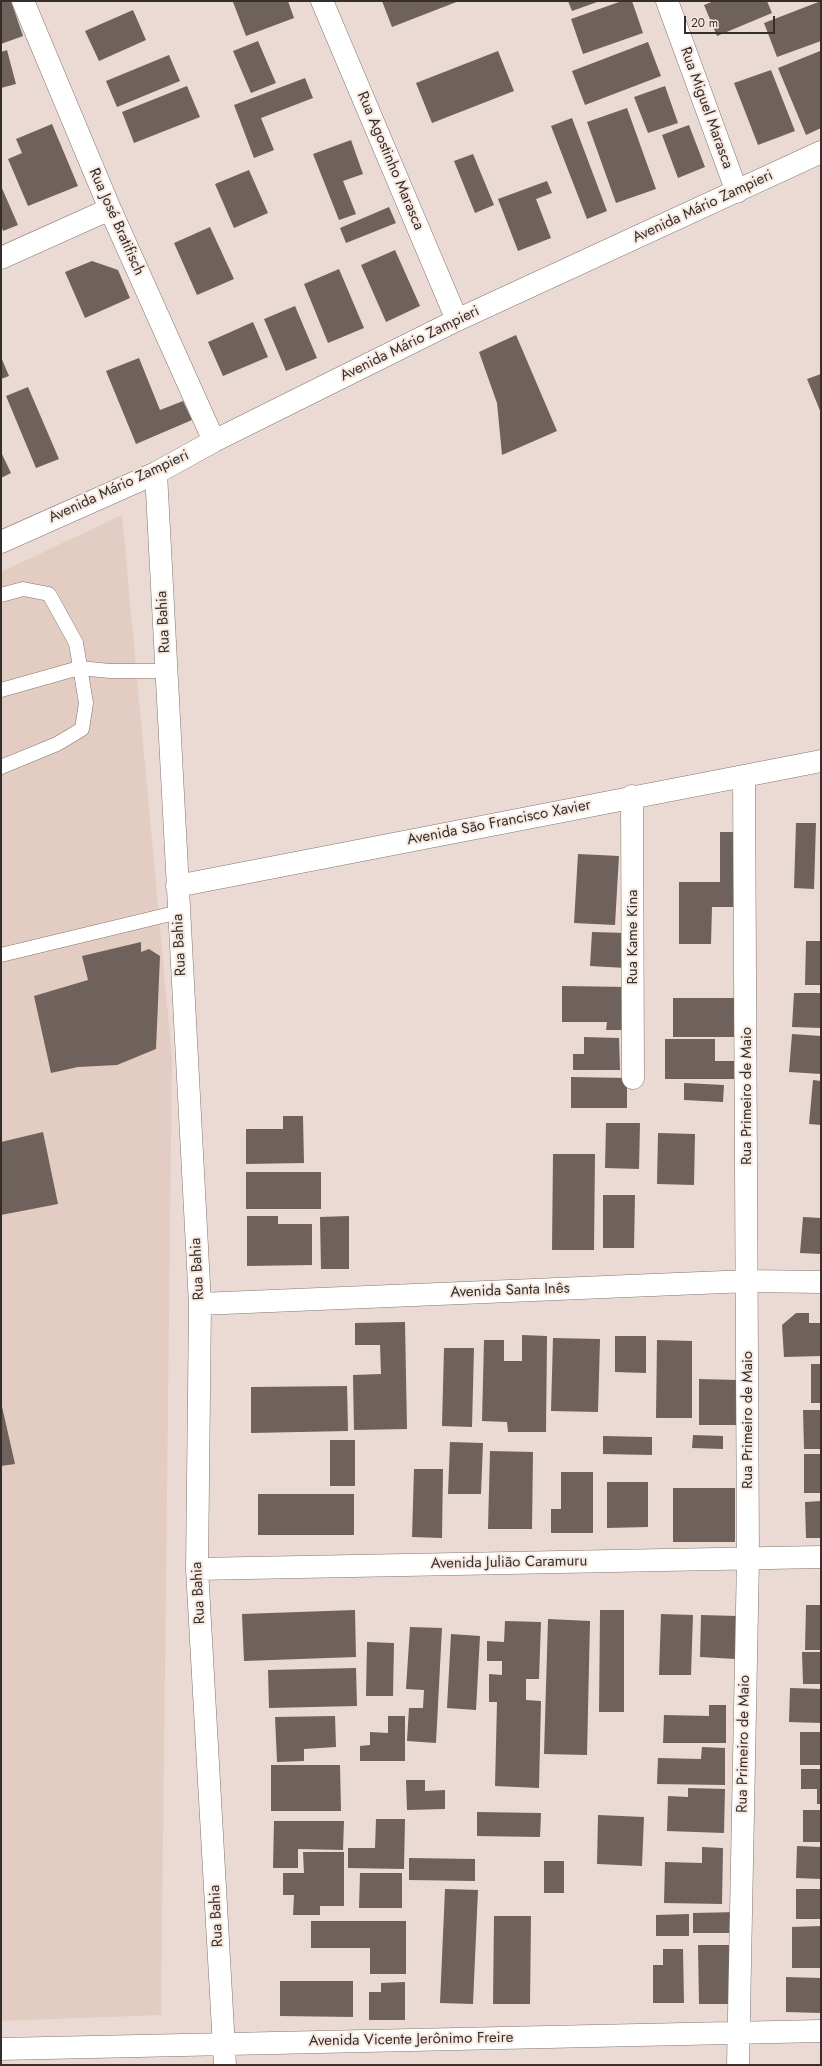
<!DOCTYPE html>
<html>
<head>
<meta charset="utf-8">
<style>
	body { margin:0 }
	#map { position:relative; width:822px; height:2066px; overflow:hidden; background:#eadad3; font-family:Jost,sans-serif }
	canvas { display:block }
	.frame { position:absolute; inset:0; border:2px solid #352f2c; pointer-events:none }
	.scale { position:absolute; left:684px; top:16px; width:91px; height:18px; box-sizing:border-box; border:2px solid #352f2c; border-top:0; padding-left:5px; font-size:12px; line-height:14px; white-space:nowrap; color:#352f2c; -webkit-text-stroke:3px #f7e8e0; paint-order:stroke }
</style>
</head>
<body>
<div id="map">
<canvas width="822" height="2066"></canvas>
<div class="frame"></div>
<div class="scale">20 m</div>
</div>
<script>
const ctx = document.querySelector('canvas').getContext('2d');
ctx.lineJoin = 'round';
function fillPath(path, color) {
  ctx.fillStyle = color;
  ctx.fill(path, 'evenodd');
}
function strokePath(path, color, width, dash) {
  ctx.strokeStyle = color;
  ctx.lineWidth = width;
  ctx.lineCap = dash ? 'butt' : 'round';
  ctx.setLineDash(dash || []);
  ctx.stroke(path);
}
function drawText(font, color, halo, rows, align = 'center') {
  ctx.font = font + ' Jost,sans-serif';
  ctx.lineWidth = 4;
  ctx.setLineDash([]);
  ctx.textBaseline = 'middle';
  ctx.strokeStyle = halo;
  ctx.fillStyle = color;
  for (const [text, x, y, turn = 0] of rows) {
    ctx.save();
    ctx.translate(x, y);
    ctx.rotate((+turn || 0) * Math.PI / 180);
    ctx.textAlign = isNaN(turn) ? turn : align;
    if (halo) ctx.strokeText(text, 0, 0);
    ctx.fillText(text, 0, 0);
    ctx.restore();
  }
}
const built = new Path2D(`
	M122,515l50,543 -11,957 -160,6v-1449z`);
const building = new Path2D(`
	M1,1h10l12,35 -22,8z
	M236,1h52l6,17 -48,18 -13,-34z
	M382,1h77l-67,26z
	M568,1h32l-28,10z
	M622,1h10l11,32 -60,21 -12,-35z
	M714,1h53l5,12 -55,23 -13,-31z
	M821,1v40l-44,16 -13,-34z
	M133,10l13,30 -47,21 -14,-30z
	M258,41l18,42 -25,10 -18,-42z
	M648,42l13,34 -76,29 -13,-34z
	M7,50l9,34 -15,4v-36z
	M498,51l16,40 -82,32 -16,-40z
	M820,51l1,77 -15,7 -28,-67z
	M169,55l11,26 -63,26 -11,-26z
	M771,70l24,61 -37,14 -24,-62z
	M305,78l8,20 -52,20 13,32 -20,8 -20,-53z
	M187,86l13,31 -66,26 -12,-31z
	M665,86l13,37 -30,10 -14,-36z
	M627,108l29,81 -40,14 -29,-81z
	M572,118l35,93 -20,8 -36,-93z
	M52,124l26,62 -50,20 -20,-47 14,-6 -6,-14z
	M689,125l16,42 -27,11 -16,-43z
	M351,140l12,34 -20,7 13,33 -17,6 -26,-66z
	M473,154l21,51 -19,8 -21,-52z
	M249,170l19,43 -34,15 -19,-44z
	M547,181l5,12 -16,6 15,39 -33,13 -20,-52z
	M1,186l17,39 -15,6 -2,-6z
	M389,207l7,16 -50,20 -6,-15z
	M210,227l24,52 -37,16 -23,-52z
	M395,250l25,56 -34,16 -25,-57z
	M92,261l26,9 12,28 -45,20 -20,-46z
	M339,269l25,59 -36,15 -24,-59z
	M295,306l22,52 -31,13 -22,-52z
	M253,322l15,35 -45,19 -15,-34z
	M516,335l41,96 -55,24 -5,-52 -18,-51z
	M1,357l8,19 -8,3z
	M139,358l21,52 23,-9 9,19 -56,24 -30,-73z
	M821,374v39l-14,-34z
	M28,387l31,72 -23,9 -30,-72z
	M1,452l10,21 -10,5z
	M796,823h20l-2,66 -20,-1z
	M720,832h18l-1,75h-25l-1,37h-32v-62h41z
	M578,854l41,2 -4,69 -41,-2z
	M592,932l35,1 -1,35 -36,-2z
	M806,941h15v44h-16z
	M141,942v10l8,-3 11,7 -4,93 -39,16 -39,2 -27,6 -17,-77 54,-16 -6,-24z
	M562,986l66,1v43h-22l1,-8h-45z
	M794,993h27v35l-29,-1z
	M673,998h61v39h-61z
	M792,1034l29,2v38l-32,-2z
	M584,1037l35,1 1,32h-47v-16h11z
	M665,1039h50v22h24v18h-74z
	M571,1077l56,1v30h-56z
	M813,1080l8,1v44l-12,-1z
	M684,1083l40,2 -1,17 -39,-2z
	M283,1116h20l1,47 -58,1v-35h37z
	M606,1123h34l-1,46 -34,-1z
	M43,1132l15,72 -57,11v-73z
	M658,1133l37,1 -1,51 -37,-1z
	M553,1154h42l-1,96h-42z
	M246,1172h75v37h-75z
	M603,1195h32l-1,53h-31z
	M247,1216h31v8h34v41l-65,1z
	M349,1216v53h-28l-1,-52z
	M803,1217l18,1v36l-21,-1z
	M796,1313h13v10h12v33l-37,1 -2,-32z
	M405,1322l2,107 -53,1 -1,-55 28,-1 -1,-29h-25v-22z
	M522,1335l25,1 -1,96h-38l-1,-10 -25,-1 2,-81h20v21h18z
	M615,1336h31v37l-31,-1z
	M553,1338l47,1 -2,73 -47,-1z
	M657,1340l35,1v77h-36z
	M444,1348h30l-2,79 -30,-1z
	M811,1364h10v39h-10z
	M699,1379l38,1v45h-38z
	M347,1386l1,45 -97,2v-46z
	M1,1402l14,62 -14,2z
	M803,1410h18v39h-17z
	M693,1435l30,1v13l-31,-1z
	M603,1436l49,1v18l-49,-1z
	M330,1440h25v46h-25z
	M450,1442l33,1 -2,51h-33z
	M490,1451l43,1 -1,77h-44z
	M804,1454h17v39h-17z
	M414,1469h29l-1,69 -30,-1z
	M561,1472h32v61h-42v-24h10z
	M607,1482h41v45l-41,1z
	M673,1488h62v54h-62z
	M258,1494h96v41h-96z
	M821,1501v37h-15l-1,-36z
	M806,1605h15v45h-16z
	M355,1610l1,47 -112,4 -2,-47z
	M600,1610h24v102h-25z
	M661,1614l32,1 -2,60h-32z
	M701,1615l36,1 -1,43 -36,-2z
	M548,1619l42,2 -3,134 -43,-1z
	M505,1621l36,1 -2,57h-13v21l15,1 -2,87 -44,-2 2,-84h-8v-28l13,1v-14h-15v-20l17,1z
	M410,1627l32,1 -6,115 -29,-2 2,-33h14l1,-18 -18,-1z
	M451,1634l29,2 -4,74 -29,-2z
	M367,1642l27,1 -1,53h-27z
	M802,1652h19v32h-18z
	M356,1668l1,38 -88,2 -1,-38z
	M790,1688l31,1v34l-32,-1z
	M709,1705h17v38h-63l1,-28 45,1z
	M335,1716l1,31 -32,2v12l-27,1 -2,-45z
	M388,1716h17v45h-45v-15l10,-1v-13l18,1z
	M800,1732h21v33h-21z
	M702,1747l23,1v37l-68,-1 1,-26 43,1z
	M271,1765h69l1,46h-70z
	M801,1769h20v35h-4v-15h-16z
	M406,1780h19v11l20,-1v19l-38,1z
	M688,1788l37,1 -1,44 -57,-2 1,-35 20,1z
	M803,1810h18v32h-18z
	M477,1812l64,1 -1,24 -63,-1z
	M598,1815l46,2 -2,49 -45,-2z
	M376,1819h29l-1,50 -56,-1v-20h27z
	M274,1821h70l-1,29 -45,-1v19h-25z
	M797,1846l24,1v32l-25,-1z
	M702,1847l21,1 -1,56 -58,-1 1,-41 37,1z
	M303,1852h41v54h-24v9h-27l1,-20h-11v-22h21z
	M409,1858l66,1v22l-66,-1z
	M544,1861h20v32h-20z
	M360,1873h42v35h-43z
	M445,1889l33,1 -5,114 -33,-1z
	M796,1889h25v30h-25z
	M739,1912v21h-46v-20z
	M689,1914v22h-33v-21z
	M494,1916h37l-1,88h-37z
	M311,1921h95v53h-36v-26h-59z
	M821,1926v42h-29v-41z
	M698,1945h37v59h-36z
	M663,1949h20l1,54h-31v-38h10z
	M786,1977l35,1v35l-35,-1z
	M280,1981h73v36l-73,-1z
	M405,1982v38h-36v-28h12v-9z`);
const service = new Path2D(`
	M1,595l22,-6 26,5 27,49 10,60 -4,26 -25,15 -56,23
	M1,690l78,-22 31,3h56
	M1,955l178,-43`);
const minor = new Path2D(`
	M23,1l87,208 104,232
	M322,1l135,319
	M667,1l70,191
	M1,258l109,-49
	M156,473l44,831 -3,265 28,496
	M1,542l155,-69 58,-32 243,-121 364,-168
	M632,796l1,282
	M177,886l644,-125
	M200,1304l548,-23 73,1
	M197,1569l624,-12
	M1,2049l820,-18
	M738,2065l10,-507 -4,-782`);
const streetNames = [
	["Rua Miguel Marasca",706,108,70],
	["Rua Agostinho Marasca",390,161,67],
	["Avenida Mário Zampieri",703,207,-25],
	["Rua José Bratifisch",116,222,66],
	["Avenida Mário Zampieri",410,344,-26],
	["Avenida Mário Zampieri",119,487,-25],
	["Rua Bahia",164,622,-93],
	["Avenida São Francisco Xavier",499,823,-11],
	["Rua Kame Kina",633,937,-90],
	["Rua Bahia",180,945,-93],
	["Rua Primeiro de Maio",747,1096,-90],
	["Rua Bahia",198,1269,-93],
	["Avenida Santa Inês",510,1291,-2],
	["Rua Primeiro de Maio",748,1420,-90],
	["Avenida Julião Caramuru",509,1563,-1],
	["Rua Bahia",199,1593,-93],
	["Rua Primeiro de Maio",744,1744,-89],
	["Rua Bahia",217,1916,-93],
	["Avenida Vicente Jerônimo Freire",411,2040,-1]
];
fillPath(built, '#e3cdc2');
fillPath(building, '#6f615b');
strokePath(service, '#83756e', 15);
strokePath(minor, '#83756e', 23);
strokePath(service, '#fff', 14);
strokePath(minor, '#fff', 22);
drawText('15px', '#352f2c', '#f7e8e0', streetNames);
</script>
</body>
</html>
